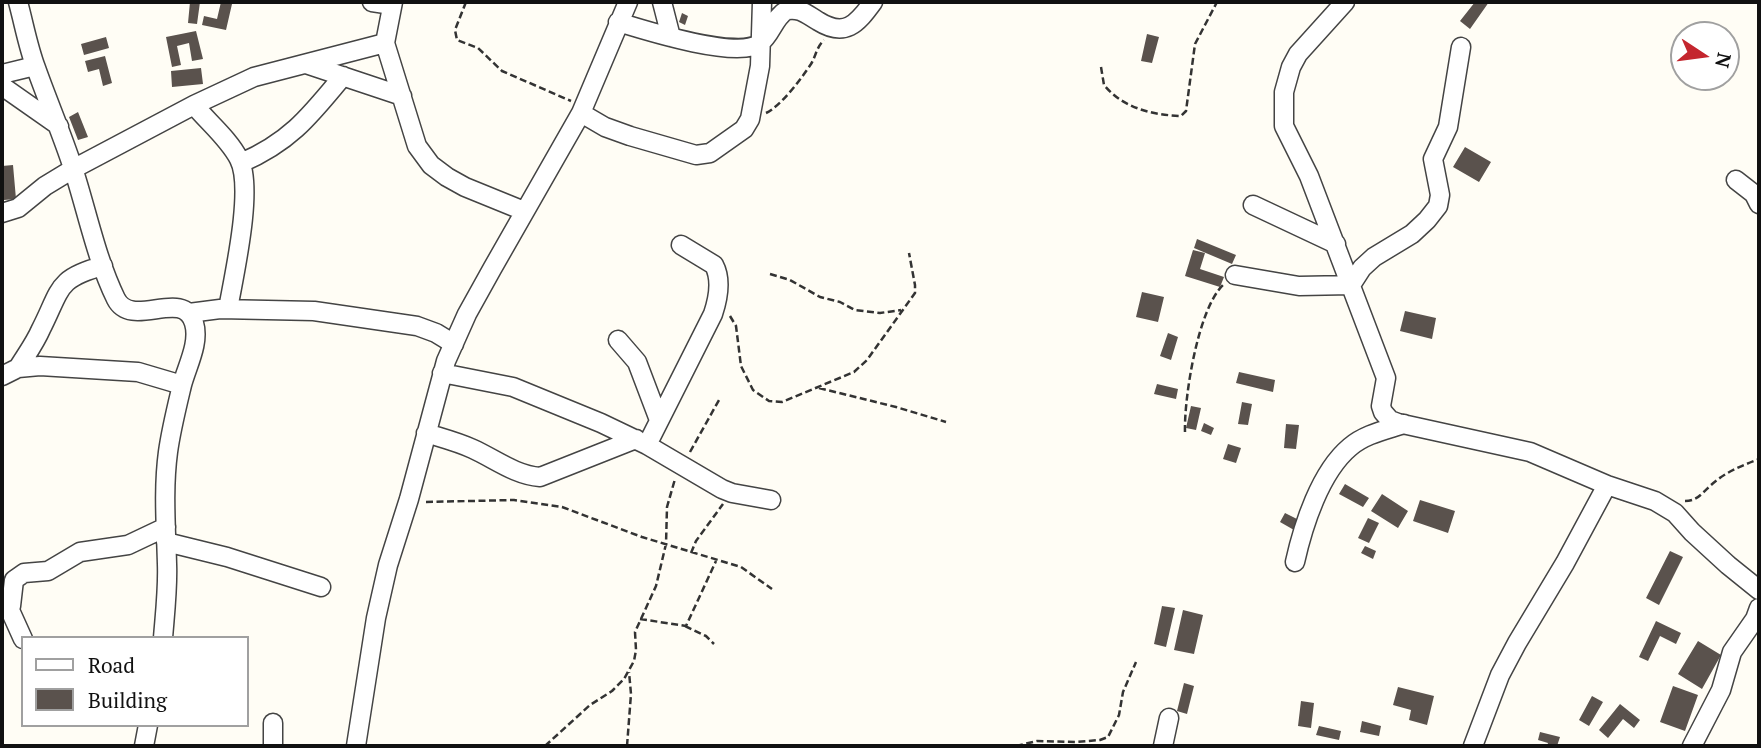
<!DOCTYPE html>
<html>
<head>
<meta charset="utf-8">
<style>
	body { margin:0 }
	#map { position:relative; width:1761px; height:748px; overflow:hidden; background:#fffdf5; font-family:"PT Serif",serif }
	canvas { display:block }
	.frame { position:absolute; inset:0; border:4px solid #111; pointer-events:none }
	.legend { position:absolute; left:21px; top:636px; width:228px; height:91px; box-sizing:border-box; background:#fff; border:2px solid #a0a0a0; margin:0; padding:9px 12px; list-style:none; font-size:21px; color:#111 }
	.legend li { display:flex; align-items:center; gap:14px; height:35px }
	.legend b { width:35px; border:2px solid #a0a0a0 }
	.north { position:absolute; left:1670px; top:21px; width:70px; height:70px; box-sizing:border-box; background:#fff; border:2px solid #a0a0a0; border-radius:50%; rotate:103deg; font-size:19px; font-weight:700; line-height:28px; text-align:center; color:#111 }
	.north::after { content:''; display:block; margin:auto; width:24px; height:32px; background:#c4262e; clip-path:polygon(50% 0,100% 100%,50% 72%,0 100%) }
</style>
</head>
<body>
<div id="map">
<canvas width="1761" height="748"></canvas>
<div class="frame"></div>
<ul class="legend">
<li><b style="height:9px;background:#fff"></b>Road</li>
<li><b style="height:19px;background:#5a524d"></b>Building</li>
</ul>
<div class="north">N</div>
</div>
<script>
const ctx = document.querySelector('canvas').getContext('2d');
ctx.lineJoin = 'round';
function fillPath(path, color) {
  ctx.fillStyle = color;
  ctx.fill(path, 'evenodd');
}
function strokePath(path, color, width, dash) {
  ctx.strokeStyle = color;
  ctx.lineWidth = width;
  ctx.lineCap = dash ? 'butt' : 'round';
  ctx.setLineDash(dash || []);
  ctx.stroke(path);
}
const building = new Path2D(`
	M190,2h10l-3,22 -9,-1z
	M221,2l11,2 -6,26 -24,-5 2,-9 13,3z
	M1475,2h14l-19,27 -10,-8z
	M682,13l6,3 -3,9 -6,-3z
	M196,31l7,28 -11,2 -3,-18 -12,3 4,19 -9,2 -6,-30z
	M1147,34l12,3 -7,26 -11,-2z
	M106,37l3,11 -25,7 -3,-11z
	M105,56l7,27 -9,3 -4,-17 -11,3 -3,-11z
	M201,68l2,16 -31,3 -1,-16z
	M78,112l10,25 -10,3 -9,-23z
	M1465,147l26,15 -12,20 -26,-15z
	M13,165l3,34 -12,1 -2,-34z
	M1197,239l39,16 -4,9 -38,-16z
	M1193,250l12,3 -5,16 24,8 -4,10 -35,-11z
	M1142,292l22,5 -6,25 -22,-5z
	M1405,311l31,7 -4,21 -32,-8z
	M1168,333l10,4 -7,23 -11,-4z
	M1239,372l36,8 -2,12 -37,-9z
	M1157,384l21,5 -2,10 -22,-5z
	M1242,402l10,2 -4,21 -10,-1z
	M1191,406l10,2 -5,22 -10,-2z
	M1204,423l10,5 -3,7 -10,-4z
	M1286,424l13,1 -3,24 -12,-1z
	M1228,444l13,4 -5,15 -13,-4z
	M1345,484l24,14 -6,9 -24,-13z
	M1382,494l26,17 -10,17 -27,-17z
	M1420,500l35,11 -7,22 -35,-12z
	M1285,513l14,7 -5,10 -14,-8z
	M1368,518l11,5 -10,20 -11,-5z
	M1365,546l11,5 -3,8 -12,-6z
	M1670,551l13,6 -24,48 -13,-7z
	M1162,606l13,2 -9,39 -12,-3z
	M1183,610l20,5 -9,39 -20,-4z
	M1656,621l25,12 -5,11 -16,-8 -12,25 -9,-4z
	M1698,641l23,14 -19,34 -24,-15z
	M1184,683l10,3 -7,28 -10,-3z
	M1673,686l25,9 -13,36 -25,-9z
	M1398,687l36,9 -7,29 -18,-5 2,-10 -18,-5z
	M1592,696l11,6 -14,24 -10,-6z
	M1301,701l13,2 -3,25 -13,-2z
	M1620,704l20,16 -6,8 -11,-9 -15,19 -9,-8z
	M1362,721l19,5 -2,10 -19,-4z
	M1319,726l22,5 -2,9 -23,-5z
	M1540,732l20,5 -3,9h-10l1,-3 -10,-3z`);
const path = new Path2D(`
	M466,2l-11,28 2,10 21,8 24,23 69,30
	M1101,67l3,18c19,23 48,30 77,31l5,-5 9,-67 22,-42
	M766,113c15,-7 35,-34 45,-49 5,-8 5,-16 13,-24
	M770,274l20,6 30,17 20,5 15,8 25,3 21,-3
	M730,316l6,10 5,40 12,24 16,11 13,1 72,-30 13,-12 48,-67v-8l-6,-32
	M819,388l77,19 50,15
	M1185,432c-1,-35 13,-123 38,-147
	M690,452l29,-52
	M1685,501c12,0 16,-7 24,-14 14,-14 32,-21 50,-28
	M426,502l88,-2 48,7 80,30 99,30 31,22
	M691,553l5,-12 27,-37
	M640,619l46,7 30,-65
	M685,626l21,10 8,8
	M545,746l45,-41 22,-14 12,-12 10,-18 2,-11 -1,-18 21,-46 10,-42 1,-37 8,-28
	M627,746l4,-52 -2,-22
	M1016,746l21,-5 38,1 25,-2 8,-3 11,-22 4,-23 13,-30`);
const minor = new Path2D(`
	M18,2c6,22 10,45 18,66 12,34 26,66 37,100 14,43 23,90 43,131 16,31 67,-12 78,24 6,20 -7,43 -12,62 -5,21 -11,45 -14,67 -5,37 -2,75 -1,112 1,24 -2,49 -4,74
	M372,2l20,3
	M393,2l-8,41 32,103 14,19 16,12 18,10 59,24
	M662,2l9,35
	M1345,2l-47,52 -7,13 -7,25v34l25,50 77,202 -5,28 2,6 7,8 8,3 132,29 77,33 48,16 20,12 17,19 36,33 31,25
	M618,22c26,8 121,38 142,21 12,-9 14,-26 27,-33 14,-2 19,4 31,11 27,17 39,3 55,-19
	M306,64l96,32
	M2,74l33,-8
	M2,86l57,40
	M194,105c14,17 35,34 45,54 15,29 -5,116 -11,150
	M581,113l24,14 25,9 66,19 14,-2 34,-24 6,-10 10,-53 2,-64
	M241,163c49,-21 69,-47 102,-87
	M1736,180l18,14 5,10
	M1253,205l83,39
	M2,213l16,-5 27,-22 28,-17 121,-64 60,-28 131,-34
	M1235,275l64,11 52,-1 11,-17 12,-11 38,-23 15,-14 11,-14 2,-11 -7,-36 15,-32 13,-80
	M189,313l31,-4 94,2 103,15 19,7 18,11
	M618,340l19,22 22,58
	M18,368c8,-13 17,-25 23,-39 20,-39 15,-51 62,-63
	M442,373l71,14 88,36 46,22 75,44 10,4 39,7
	M2,376l16,-8 22,-2 98,6 44,13
	M426,433c16,5 32,9 47,16 22,10 42,26 67,28l96,-38
	M647,445l66,-131c5,-15 9,-34 1,-49l-33,-20
	M166,542l61,15 94,30
	M1295,562c8,-36 25,-90 55,-115 15,-13 36,-17 54,-23
	M9,608l14,31
	M2,610l9,-4 3,-26 10,-7 24,-2 32,-19 48,-7 38,-18
	M273,723v23
	M144,746l4,-21
	M356,746l20,-128 12,-53 21,-66 37,-138 21,-47 25,-45 89,-156 47,-111
	M1163,746l6,-28
	M1473,746l27,-71 17,-32 48,-80 42,-78
	M1692,746l29,-56 11,-38 23,-33 4,-11`);
fillPath(building, '#5a524d');
strokePath(minor, '#444', 21);
strokePath(path, '#333', 2.5, [7, 3.5]);
strokePath(minor, '#fff', 18);
</script>
</body>
</html>
